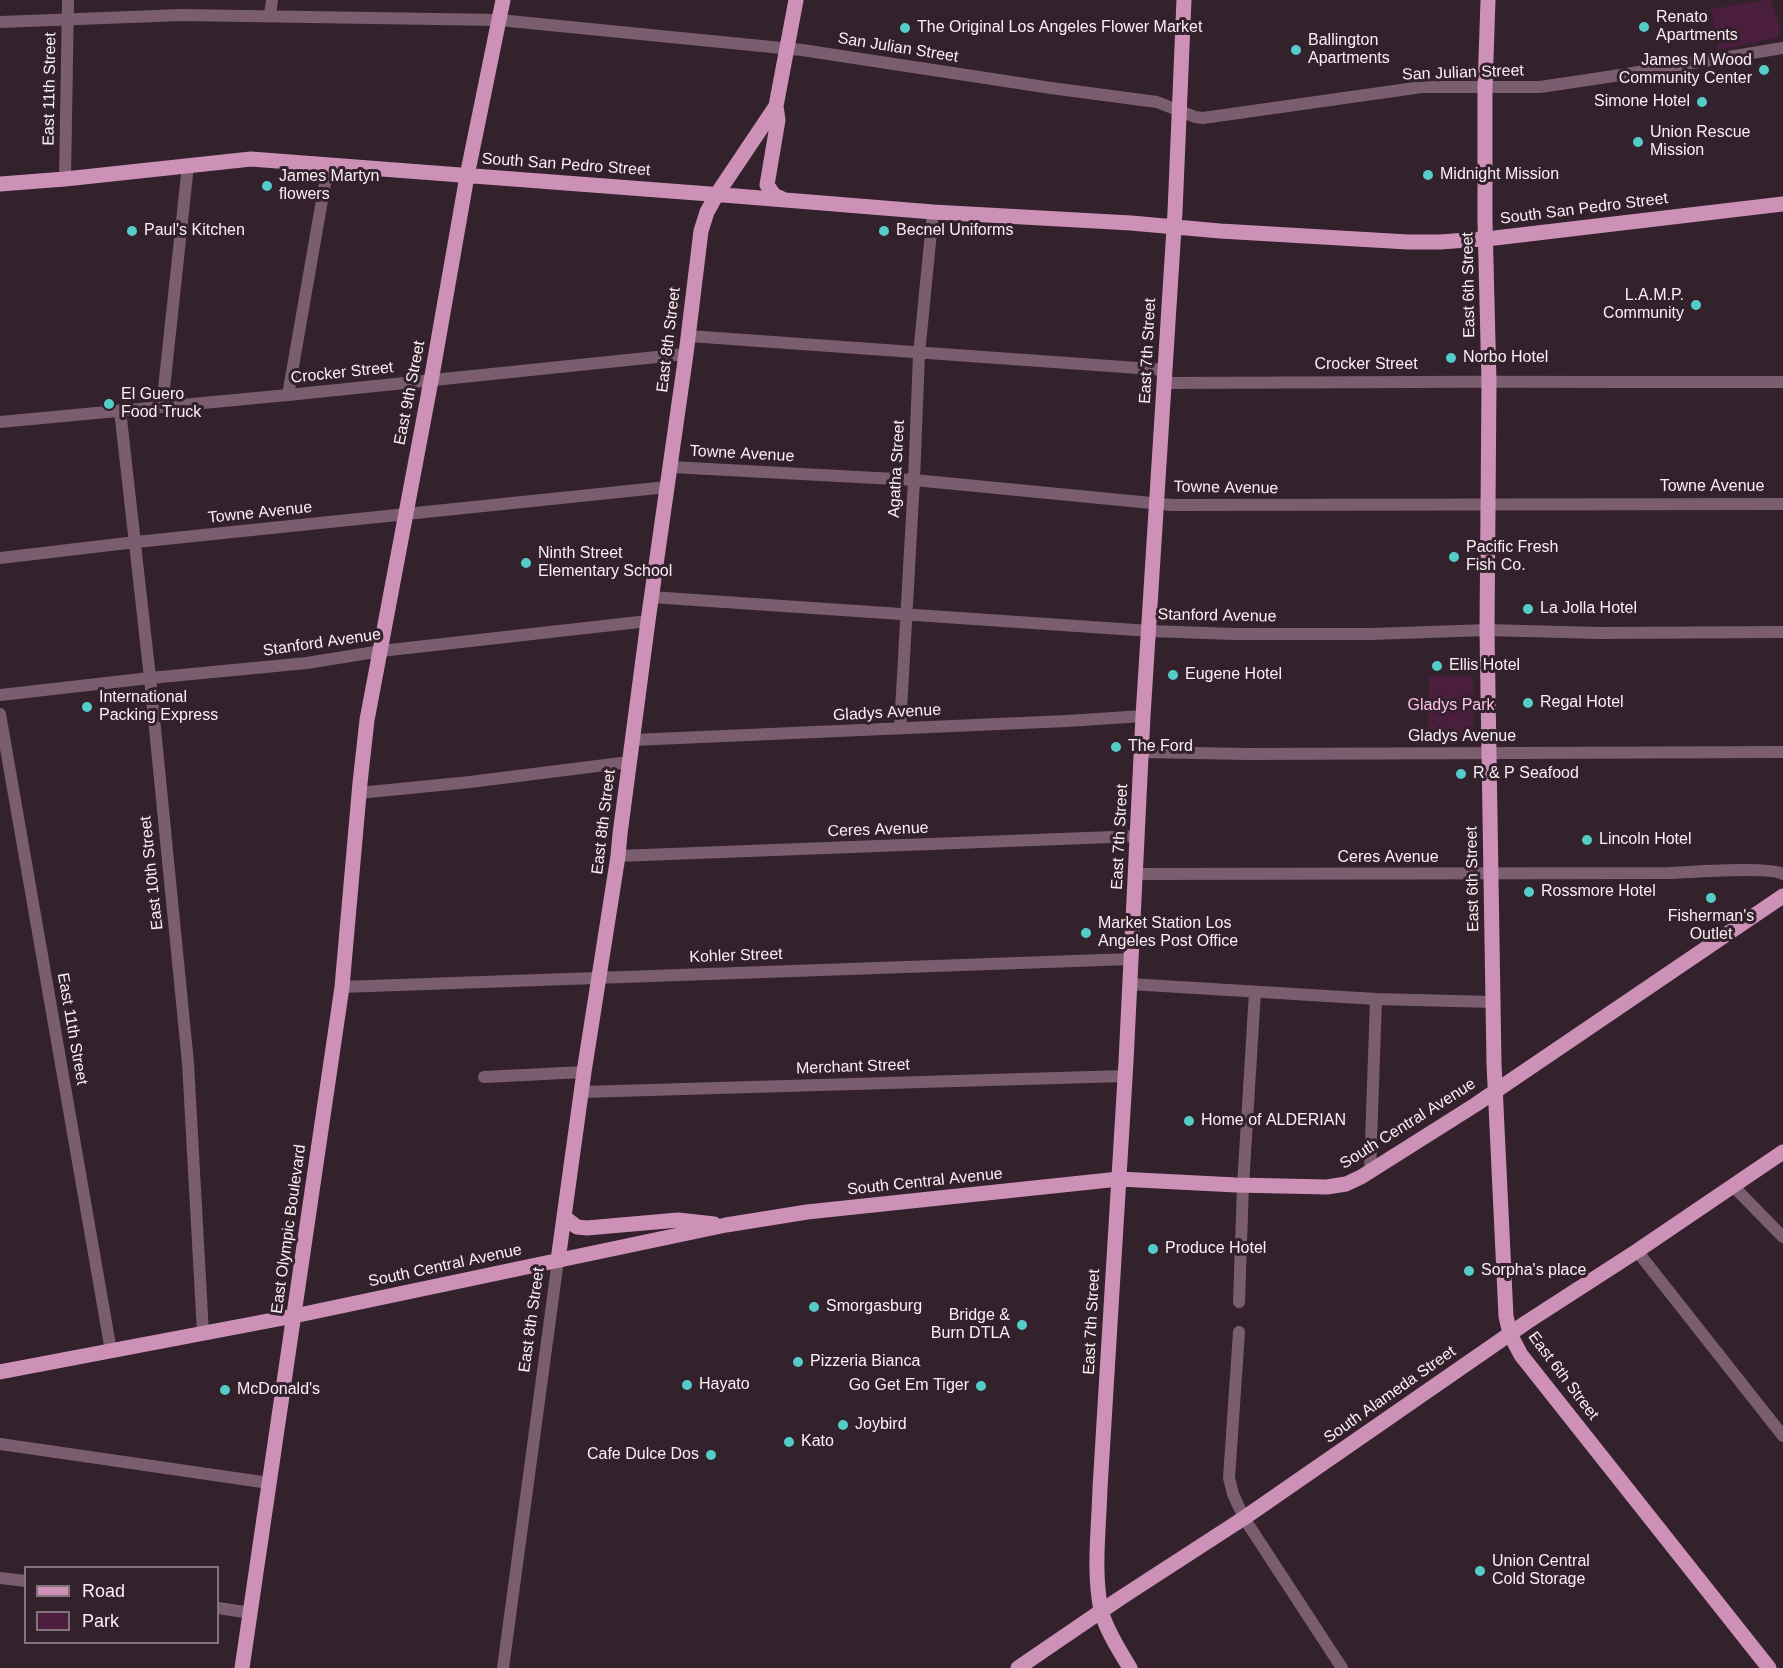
<!DOCTYPE html>
<html>
<head>
<meta charset="utf-8">
<style>
	body { margin:0 }
	#map { position:relative; width:1783px; height:1668px; overflow:hidden; background:#33212c; font-family:Arial,sans-serif }
	canvas { display:block }
	.legend { position:absolute; left:24px; top:1566px; width:195px; height:78px; box-sizing:border-box; background:#33212c; border:2px solid #83737d; margin:0; padding:8px 10px; list-style:none; font-size:18px; color:#fbeff6 }
	.legend li { display:flex; align-items:center; gap:12px; height:30px }
	.legend b { width:30px; border:2px solid #83737d }
</style>
</head>
<body>
<div id="map">
<canvas width="1783" height="1668"></canvas>
<ul class="legend">
<li><b style="height:8px;background:#cd91b7"></b>Road</li>
<li><b style="height:16px;background:#4c1e3e"></b>Park</li>
</ul>
</div>
<script>
const ctx = document.querySelector('canvas').getContext('2d');
ctx.lineJoin = 'round';
function fillPath(path, color) {
  ctx.fillStyle = color;
  ctx.fill(path, 'evenodd');
}
function strokePath(path, color, width, dash) {
  ctx.strokeStyle = color;
  ctx.lineWidth = width;
  ctx.lineCap = dash ? 'butt' : 'round';
  ctx.setLineDash(dash || []);
  ctx.stroke(path);
}
function drawText(font, color, halo, rows, align = 'center') {
  ctx.font = font + ' Arial,sans-serif';
  ctx.lineWidth = 6;
  ctx.setLineDash([]);
  ctx.textBaseline = 'middle';
  ctx.strokeStyle = halo;
  ctx.fillStyle = color;
  for (const [text, x, y, turn = 0] of rows) {
    ctx.save();
    ctx.translate(x, y);
    ctx.rotate((+turn || 0) * Math.PI / 180);
    ctx.textAlign = isNaN(turn) ? turn : align;
    if (halo) ctx.strokeText(text, 0, 0);
    ctx.fillText(text, 0, 0);
    ctx.restore();
  }
}
const green = new Path2D(`
	M1765,0h6l10,32 -6,6 -57,12 -7,-41z
	M1429,676h44v61l-45,1z`);
const minor = new Path2D(`
	M270,15l2,-15
	M0,22l182,-7 317,5 303,30 249,38 106,14 38,15 8,1 219,-31h118l74,-11 169,-28
	M65,179l3,-179
	M689,336l477,34
	M1165,383c206,-2 412,-1 618,-1
	M288,395l40,-229
	M162,407l26,-242
	M120,410l30,268 38,385 15,270
	M0,422l288,-27 398,-41
	M671,467l243,13 258,25 611,-1
	M0,558l136,-16 531,-55
	M651,597l499,34 84,3h137l116,-4 112,3 184,-1
	M0,695l150,-17 157,-15 74,-12 267,-30
	M0,714l111,637
	M900,728l14,-248 5,-126 14,-142
	M633,740l434,-19 76,-5
	M1141,752l107,2 535,-2
	M359,793l111,-11 159,-20
	M618,856l520,-20
	M1136,874l533,-1c20,-1 101,-7 114,1
	M1130,984l246,15 117,3
	M342,987l789,-28
	M484,1077l100,-5
	M582,1092l543,-16
	M1370,1171l6,-172
	M1733,1186l50,51
	M1637,1251l146,185
	M1239,1302l4,-117 12,-193
	M1239,1332l-10,146 4,16 11,24 98,150
	M0,1444l269,39
	M0,1578l26,3
	M218,1608l33,5
	M503,1668l55,-408`);
const major = new Path2D(`
	M1488,0l-3,88v133l4,162 -2,247 7,434 12,252 4,18 11,21 248,313
	M776,106l2,14 -11,65 7,10 11,5
	M0,184l65,-5 186,-20 485,37 197,16 198,11 89,8 188,11h32l55,-4 288,-34
	M564,1217l13,10 10,1 91,-8 36,4
	M558,1260l26,-188 34,-216 2,-22 28,-213 38,-267 15,-123 6,-19 10,-18 59,-88 20,-106
	M0,1372l294,-56 432,-91 81,-13 312,-33 117,6 91,2 19,-3 15,-7 114,-72 308,-209
	M242,1668l100,-681 18,-204 7,-63 66,-350 34,-194 36,-176
	M1018,1668l101,-69 125,-81 283,-196 110,-71 146,-99
	M1130,1668c-10,-16 -25,-40 -29,-58 -8,-39 -2,-82 -1,-122l26,-426 17,-346 32,-504 9,-212`);
const markers = [
	[1644,27,6,"#54cdc8"],
	[905,28,6,"#54cdc8"],
	[1296,50,6,"#54cdc8"],
	[1764,70,6,"#54cdc8"],
	[1702,102,6,"#54cdc8"],
	[1638,142,6,"#54cdc8"],
	[1428,175,6,"#54cdc8"],
	[267,186,6,"#54cdc8"],
	[132,231,6,"#54cdc8"],
	[884,231,6,"#54cdc8"],
	[1696,305,6,"#54cdc8"],
	[1451,358,6,"#54cdc8"],
	[109,404,6,"#54cdc8"],
	[1454,557,6,"#54cdc8"],
	[526,563,6,"#54cdc8"],
	[1528,609,6,"#54cdc8"],
	[1437,666,6,"#54cdc8"],
	[1173,675,6,"#54cdc8"],
	[1528,703,6,"#54cdc8"],
	[87,707,6,"#54cdc8"],
	[1116,747,6,"#54cdc8"],
	[1461,774,6,"#54cdc8"],
	[1587,840,6,"#54cdc8"],
	[1529,892,6,"#54cdc8"],
	[1711,898,6,"#54cdc8"],
	[1086,933,6,"#54cdc8"],
	[1189,1121,6,"#54cdc8"],
	[1153,1249,6,"#54cdc8"],
	[1469,1271,6,"#54cdc8"],
	[814,1307,6,"#54cdc8"],
	[1022,1325,6,"#54cdc8"],
	[798,1362,6,"#54cdc8"],
	[687,1385,6,"#54cdc8"],
	[981,1386,6,"#54cdc8"],
	[225,1390,6,"#54cdc8"],
	[843,1425,6,"#54cdc8"],
	[789,1442,6,"#54cdc8"],
	[711,1455,6,"#54cdc8"],
	[1480,1571,6,"#54cdc8"]
];
const poiNames = [
	["Renato",1656,18],
	["Apartments",1656,36],
	["The Original Los Angeles Flower Market",917,28],
	["Ballington",1308,41],
	["Apartments",1308,59],
	["James M Wood",1752,61,"right"],
	["Community Center",1752,79,"right"],
	["Simone Hotel",1690,102,"right"],
	["Union Rescue",1650,133],
	["Mission",1650,151],
	["Midnight Mission",1440,175],
	["James Martyn",279,177],
	["flowers",279,195],
	["Paul's Kitchen",144,231],
	["Becnel Uniforms",896,231],
	["L.A.M.P.",1684,296,"right"],
	["Community",1684,314,"right"],
	["Norbo Hotel",1463,358],
	["El Guero",121,395],
	["Food Truck",121,413],
	["Pacific Fresh",1466,548],
	["Fish Co.",1466,566],
	["Ninth Street",538,554],
	["Elementary School",538,572],
	["La Jolla Hotel",1540,609],
	["Ellis Hotel",1449,666],
	["Eugene Hotel",1185,675],
	["International",99,698],
	["Packing Express",99,716],
	["Regal Hotel",1540,703],
	["The Ford",1128,747],
	["R & P Seafood",1473,774],
	["Lincoln Hotel",1599,840],
	["Rossmore Hotel",1541,892],
	["Fisherman's",1711,917,"center"],
	["Outlet",1711,935,"center"],
	["Market Station Los",1098,924],
	["Angeles Post Office",1098,942],
	["Home of ALDERIAN",1201,1121],
	["Produce Hotel",1165,1249],
	["Sorpha's place",1481,1271],
	["Smorgasburg",826,1307],
	["Bridge &",1010,1316,"right"],
	["Burn DTLA",1010,1334,"right"],
	["Pizzeria Bianca",810,1362],
	["Hayato",699,1385],
	["Go Get Em Tiger",969,1386,"right"],
	["McDonald's",237,1390],
	["Joybird",855,1425],
	["Kato",801,1442],
	["Cafe Dulce Dos",699,1455,"right"],
	["Union Central",1492,1562],
	["Cold Storage",1492,1580]
];
const streetNames = [
	["San Julian Street",898,48,9],
	["San Julian Street",1463,73,-2],
	["East 11th Street",50,89,-89],
	["South San Pedro Street",566,165,4],
	["South San Pedro Street",1584,209,-7],
	["East 6th Street",1469,285,-91],
	["East 8th Street",669,340,-83],
	["East 7th Street",1148,351,-87],
	["Crocker Street",1366,365],
	["Crocker Street",342,373,-6],
	["East 9th Street",410,393,-79],
	["Towne Avenue",742,454,3],
	["Agatha Street",897,469,-87],
	["Towne Avenue",1712,487],
	["Towne Avenue",1226,488,1],
	["Towne Avenue",260,513,-6],
	["Stanford Avenue",1217,616,1],
	["Stanford Avenue",322,643,-8],
	["Gladys Avenue",887,713,-3],
	["Gladys Avenue",1462,737],
	["East 8th Street",604,822,-83],
	["Ceres Avenue",878,830,-2],
	["East 7th Street",1120,837,-87],
	["Ceres Avenue",1388,858],
	["East 10th Street",152,873,-96],
	["East 6th Street",1473,879,-91],
	["Kohler Street",736,956,-2],
	["East 11th Street",72,1029,80],
	["Merchant Street",853,1067,-2],
	["South Central Avenue",1408,1124,-32],
	["South Central Avenue",925,1182,-6],
	["East Olympic Boulevard",289,1229,-82],
	["South Central Avenue",445,1266,-12],
	["East 8th Street",532,1320,-82],
	["East 7th Street",1092,1322,-87],
	["East 6th Street",1563,1376,53],
	["South Alameda Street",1390,1395,-35]
];
const parkNames = [
	["Gladys Park",1451,706]
];
fillPath(green, '#4c1e3e');
strokePath(minor, '#7a5d6f', 12);
strokePath(major, '#cd91b7', 15);
for (const [x, y, r, color] of markers) {
  const dot = new Path2D();
  dot.arc(x, y, r, 0, 2 * Math.PI);
  ctx.fillStyle = color;
  ctx.fill(dot);
  strokePath(dot, '#33212c', 2);
}
drawText('16px', '#fbeff6', '#33212c', poiNames, 'left');
drawText('16px', '#fbeff6', '#33212c', streetNames);
drawText('16px', '#fdc3e8', '#33212c', parkNames);
</script>
</body>
</html>
